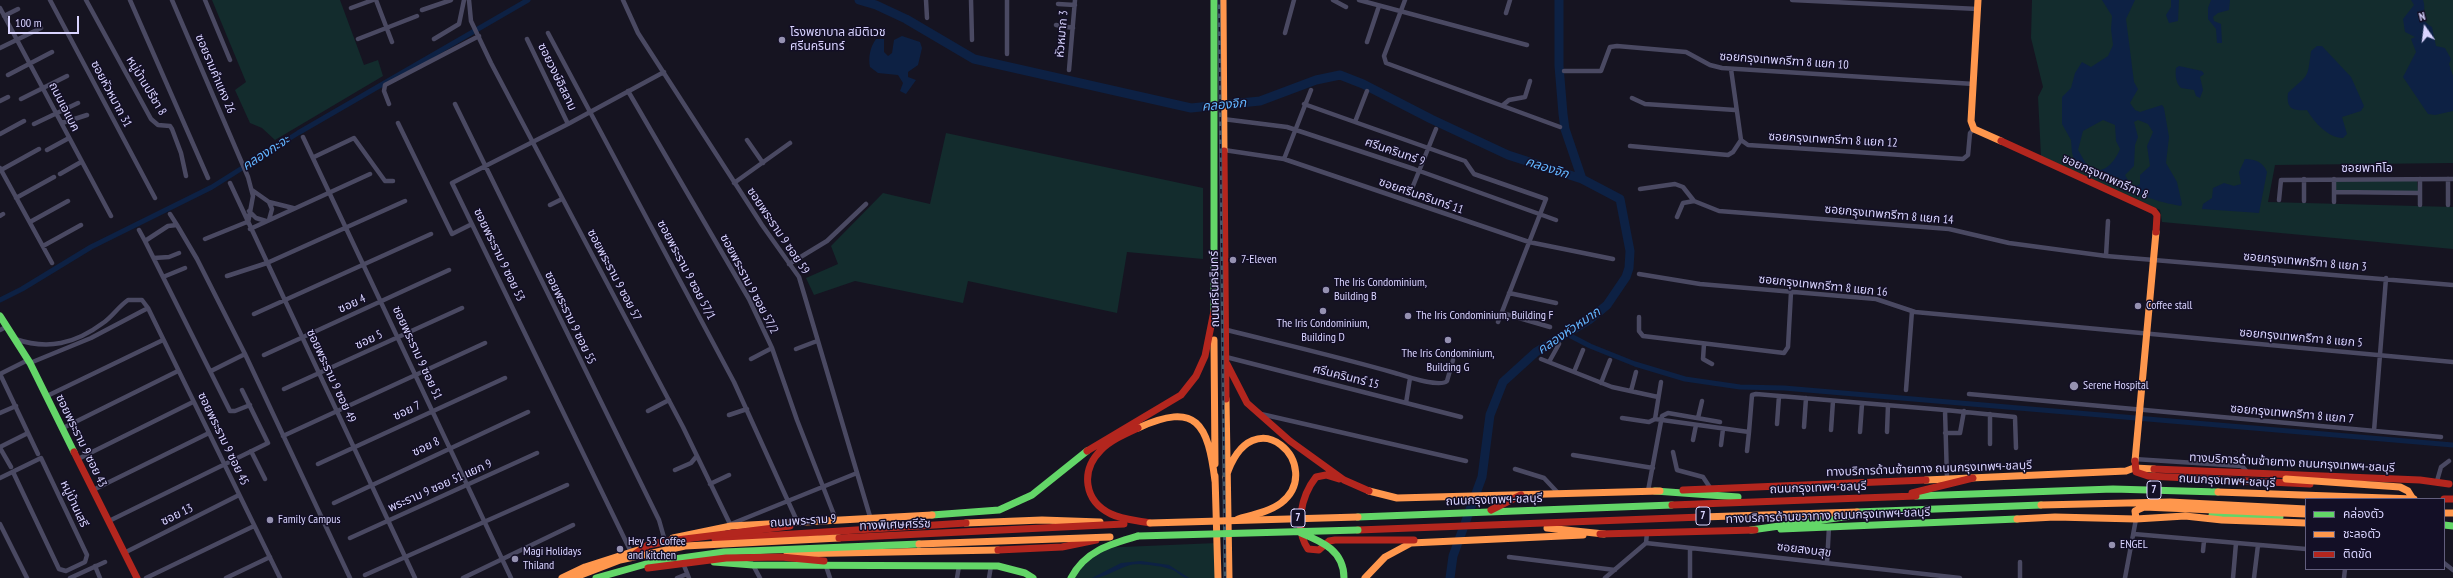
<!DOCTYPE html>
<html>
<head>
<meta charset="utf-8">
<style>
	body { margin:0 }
	#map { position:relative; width:2453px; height:578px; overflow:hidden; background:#161421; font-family:"PT Sans Narrow","Noto Sans Thai",sans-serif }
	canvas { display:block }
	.legend { position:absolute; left:2305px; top:498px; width:140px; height:72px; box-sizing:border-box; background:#130f26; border:1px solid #625e7d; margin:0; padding:5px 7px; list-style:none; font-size:12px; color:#d9d4ff }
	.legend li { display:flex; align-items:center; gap:8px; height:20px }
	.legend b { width:20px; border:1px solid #625e7d }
	.north { position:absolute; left:2405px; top:8px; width:40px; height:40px; -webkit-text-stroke:3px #130f26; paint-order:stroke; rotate:346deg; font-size:11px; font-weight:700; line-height:16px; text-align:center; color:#d9d4ff }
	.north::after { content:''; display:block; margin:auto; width:14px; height:18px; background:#d9d4ff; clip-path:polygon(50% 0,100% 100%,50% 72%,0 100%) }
	.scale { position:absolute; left:8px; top:16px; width:71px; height:18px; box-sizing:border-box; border:2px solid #d9d4ff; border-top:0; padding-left:5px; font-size:12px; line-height:14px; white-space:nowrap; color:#d9d4ff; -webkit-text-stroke:3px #130f26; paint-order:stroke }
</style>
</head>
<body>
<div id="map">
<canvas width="2453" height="578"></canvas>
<ul class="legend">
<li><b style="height:5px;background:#63d668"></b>คล่องตัว</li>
<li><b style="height:5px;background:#ff974d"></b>ชะลอตัว</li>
<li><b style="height:5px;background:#b3261e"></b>ติดขัด</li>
</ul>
<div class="north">N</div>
<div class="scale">100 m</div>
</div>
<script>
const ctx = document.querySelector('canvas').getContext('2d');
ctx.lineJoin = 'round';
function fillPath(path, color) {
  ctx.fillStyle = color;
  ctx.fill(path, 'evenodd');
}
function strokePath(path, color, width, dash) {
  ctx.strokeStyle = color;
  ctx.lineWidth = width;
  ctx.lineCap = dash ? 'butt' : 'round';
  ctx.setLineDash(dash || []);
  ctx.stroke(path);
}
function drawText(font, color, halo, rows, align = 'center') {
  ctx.font = font + ' "PT Sans Narrow","Noto Sans Thai",sans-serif';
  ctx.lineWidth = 3;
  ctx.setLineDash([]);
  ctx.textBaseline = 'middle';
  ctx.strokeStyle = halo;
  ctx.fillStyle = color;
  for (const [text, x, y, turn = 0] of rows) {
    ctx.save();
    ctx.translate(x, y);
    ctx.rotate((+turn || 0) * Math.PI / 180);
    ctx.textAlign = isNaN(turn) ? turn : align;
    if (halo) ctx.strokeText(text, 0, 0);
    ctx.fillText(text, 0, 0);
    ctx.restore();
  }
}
const green = new Path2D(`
	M212,0h128l24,65 14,-5 5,16 -108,64 -13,-12 -12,-5 -15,-33 11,-8z
	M2032,0h421v163l-178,2 -7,37 185,5v42l-291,-27 -2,-12 -119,-54 -3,-59 5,-10 -12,-49z
	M946,133l257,55v71l-76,-7 -10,61 -149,-32 -5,22 -108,-22 -41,14 -8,-17 32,-14 -7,-18 52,-53 47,11z
	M2336,181h81l1,10h-83z
	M1217,543l1,35h-147l27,-30z`);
const water = new Path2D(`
	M2102,0h33l-9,19 8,63 4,7 -8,14 5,7 5,2 22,-7 2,3 5,29 -3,26 11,19 5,22 -1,2c-22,-4 -50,-11 -63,-29l-7,1 -14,-3 -22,-12 -3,-10 -1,-13 -9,-16v-27l9,-9 4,-15 7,-11 9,5 17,-11 5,-11 -2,-16 1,-13zM2103,120l12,5 1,16 4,8c-4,10 -15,27 -29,19 -6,-4 -9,-12 -13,-18l5,-19zM2138,120l10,4 5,8 -6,14 3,20 -10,9v9l-4,2 -6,-2 -5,-9 9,-9 1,-21 3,-8 -4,-15z
	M2171,0h8l-1,21 -9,2 -3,-8 5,-8z
	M2211,0h19l-1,10 -11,3 -5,4 1,4 7,3 1,19h-5l-1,-14 -8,-10v-11z
	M2411,0h12c5,14 -7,17 9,27l4,19 9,2 6,11 -2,5 4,12v35l-18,4 -7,-1 -25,-37 13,-25 -5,-13 4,-2 -10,-5 -2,-13 11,-14z
	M902,36l18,6 2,6 -4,17 -10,7v5l8,3 -10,14 -6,-3 3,-8 -5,-8 -20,-2 -8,-6c-2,-9 0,-20 6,-28h8v13l4,4 4,-3 2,-13z
	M2317,46h5l29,31 13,29 -3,5 -19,6 5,17 -4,4c-15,0 -29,-16 -36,-28 -14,1 -21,-1 -19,-17 21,-20 19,-12 23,-42z
	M2179,66l23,5 2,3 -4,3 3,13 -3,8 -4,-2 -2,-6 -13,-2c-5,-5 -6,-12 -5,-20z
	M2245,159c10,0 18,3 22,13l-8,41 -57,-4 1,-5 9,-6 1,-10 11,-5 10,3 7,-2 -2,-12z
	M1141,561l28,4 20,13c-7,0 -10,-5 -16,-8 -10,-4 -24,-5 -34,-6 -18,0 -30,14 -47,14l29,-15z`);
const canal = new Path2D(`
	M0,300l22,-11 69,-42 121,-60 86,-54 230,-133
	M1565,333l25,13 45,18 50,15 55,8 44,1 669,57`);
const river = new Path2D(`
	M859,0l17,5 30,14 68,40 217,49 69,-7 56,-21 24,-5 23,9 68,35 77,36 74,24 38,20 10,52 -1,17 -3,9 -19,28 -18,15 -53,32 -33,30 -13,33 -8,62 -29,79 -3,22
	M1559,0v66l4,48 2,15 17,50`);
const street = new Path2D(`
	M50,0l105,198
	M86,0l65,119 7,6 12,1 2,3 9,24 5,23
	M130,0l78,178
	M172,0l76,177 5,19 -5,27
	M205,0l25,60
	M376,0l16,42
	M469,0l2,21 20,42 192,364 48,99
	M623,0l15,33 124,192 37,52 72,243
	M926,0l1,18
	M971,0l1,40
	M1007,0v54
	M1333,0l13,7
	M1359,0l168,45
	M1405,0l-21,56 2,7 174,64
	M1792,0l186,9
	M1058,4l17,1
	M0,8l111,208
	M351,8l22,-8
	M422,10l29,-10
	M1506,13l4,-13
	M4,16l14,-7
	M1056,25l17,3
	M548,33l186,349 63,139
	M1285,33l9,-33
	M358,39l59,-23
	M434,39l25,-15 5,-24
	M527,39l41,85
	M1367,42l12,-36
	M0,48l41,-20
	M1731,69l10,71 7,5 215,14 5,-4 2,-22 4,-4
	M1069,70l6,-70
	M1564,71h37l9,-24 7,-1 69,6 24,13 12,3 252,16
	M8,75l44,-23
	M628,91l121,208 23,49 25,72 39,100
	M1632,98l13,6 90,6
	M21,99l46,-23
	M0,101l8,-4
	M389,104l-5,-13 1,-6 94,-49
	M455,104l204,416 6,21
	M1304,104l161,57 9,13 72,25 -48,123
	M1503,105l6,-5 16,-3 5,-16
	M1223,119l64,8 127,42 142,51
	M1355,122l12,-31
	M62,123l25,-8
	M398,123l54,111 20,-10
	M34,124l44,-21
	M0,134l24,-13
	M303,137l208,441
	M747,140l16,23
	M1630,146l98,9 5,-3 8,-12
	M47,150l22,-12
	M1224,150l60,9 245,83 84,17
	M314,157l40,-19 31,43h8
	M1284,159l27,-69
	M0,168l52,95
	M1,170l38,-21
	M60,174l21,-12
	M2334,179v23
	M2420,179v26
	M230,183l185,395
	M734,183l56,-40
	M1413,186l23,-57
	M1640,189l35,-5 8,3 11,14 25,10 230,18 60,14 97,13 347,29
	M252,190l17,12 24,6
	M2334,192l86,1
	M16,198l38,-21
	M2279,200l2,-20 172,-1
	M2304,201v-22
	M550,205l12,-6
	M2448,205v-26
	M249,211l7,7 10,3
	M170,214l7,11
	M0,216l3,-2
	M1677,217l6,-14 11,-2
	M269,220l3,-11 -3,-7
	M30,222l38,-21
	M250,229l120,-55
	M139,230l6,11
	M205,239l42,-17
	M43,246l38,-21
	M2106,256l2,-35
	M154,258l15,-1 10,-4
	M789,264l38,-23 39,-37
	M1639,274l61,10 176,15 39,13 538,50
	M227,276l40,-13 138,-62
	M163,277l22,-9
	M1509,293l47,10
	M1502,313l48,14
	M254,314l177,-80
	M1639,317v14l4,5 141,17 4,-6 3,-55
	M0,330l6,-3
	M1227,330c56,14 112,27 168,43 10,3 45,15 52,8l6,-21
	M15,339c33,11 60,5 88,-16 9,-6 15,-16 25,-23h14l6,8 132,270
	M1704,344l-1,15 9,5
	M796,349l21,-8
	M264,355l185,-85
	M1226,357l235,60
	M751,359l21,-11
	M1541,359l71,28 46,10
	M1549,362l10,-18
	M30,363l61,-25 57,-30
	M211,371l34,-17
	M1574,372l9,-22
	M0,374l38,80
	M0,374l28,-14
	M1601,383l9,-23
	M284,389l178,-81
	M1906,390l6,-79
	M1631,391l5,-19
	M1969,394l472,43
	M47,396l116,-56
	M1406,403l4,-25
	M250,405l-15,6h-5l-85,-170 23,-15 9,-1 20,34 48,95 105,224
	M1945,410l70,7 1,31
	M648,411l21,-11
	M0,413l16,-7
	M1261,414l205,47
	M729,415l18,-6
	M1622,418l27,4 6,-3 94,13 3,-37 4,-1 189,16 2,69
	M1698,418l4,-17
	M1655,419l6,-37
	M1777,424l2,-28
	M1804,427l2,-29
	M63,428l115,-57
	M1831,430l2,-29
	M2374,431l12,-153
	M1860,432l2,-28
	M1887,432l1,-27
	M1945,433h15l4,-22
	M283,436l202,-93
	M1693,440l3,-15
	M1990,444v-30
	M1721,445l2,-16
	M0,447l28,-14
	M0,448l11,19
	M251,451l14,28
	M1747,451l2,-19
	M1673,452l4,18 26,7 8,12
	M1573,455l80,13
	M78,459l115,-57
	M2134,459l108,7 5,6
	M318,464l187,-86
	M1515,469l29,9 15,16
	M675,470l16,-7 5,-6
	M0,478l41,-20 46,97 -2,7 -19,9 -7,-2 -46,-97
	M2437,481l4,-14 8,-6
	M710,484l19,-9
	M93,490l116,-57
	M1648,491l14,-75 6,-3 52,9
	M334,503l194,-91
	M109,521l159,-78 -26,-53
	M0,524l27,54
	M731,524l126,-51
	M2134,534l172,15
	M350,538l187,-85
	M1646,543l314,35
	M1690,548v30
	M2203,551l1,-10
	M631,552l-179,-369 116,-59 96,-52
	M124,553l115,-58
	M1509,557l106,13
	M683,563l6,15
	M1827,563l2,-36
	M2444,563l9,7
	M753,565l7,13
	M95,566l5,12
	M826,566l4,12
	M365,575l202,-90
	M70,578l35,-16
	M146,578l108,-52
	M226,578l44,-21
	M463,578l110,-53
	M677,578l10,-4
	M957,578l2,-12
	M989,578l2,-12
	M1605,578l41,-35 1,-10
	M2020,578v-16
	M2125,578l11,-59
	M2233,578l3,-35
	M2254,578l4,-33
	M2344,578l1,-9`);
const fast = new Path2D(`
	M1214,0v316
	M0,316l30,47 44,89
	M1655,491l83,6
	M1916,496l197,-7 105,3
	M1857,512l184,-7
	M932,515l67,-5 33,-15 55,-44
	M2212,515l68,2
	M1358,517l314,-12
	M2444,525l9,1
	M1781,529l236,-10
	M1751,530l100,-14
	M714,562l39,3 245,1 27,7 8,5
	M1071,578c14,-27 39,-34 67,-42`);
const slow = new Path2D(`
	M1223,0l1,151
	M1978,0l-7,121 3,8 27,12
	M1214,340l1,124
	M1226,399l3,179
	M1138,428c59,-27 70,-4 77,53
	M2135,461l21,-229
	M1215,476l3,102
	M1226,477c27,-84 101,-10 55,26 -12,9 -29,12 -43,16
	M1926,480l200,-9 8,-3 20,1
	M1369,491l28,7 263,-7
	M2218,492l196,7
	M2041,505l129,-3 136,7
	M2444,513h9
	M1702,517l155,-5
	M2017,519l38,-2 81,2 49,-3 37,4 84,3
	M2136,519l-1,-8 9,-4 162,7
	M966,523l76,-3 58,2
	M1547,528l57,6
	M673,538l58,-12 201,-11
	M787,554l211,-4
	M562,578l23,-11 56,-18
	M1365,578l20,-21 26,-14 172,-8`);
const jam = new Path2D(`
	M2001,141l153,70 3,4 -1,17
	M1224,151l2,248
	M1227,364l20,39 43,38 54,39 25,11
	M1138,428c-13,6 -27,12 -37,22 -21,21 -17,51 10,64 12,6 26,6 39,9
	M1087,451l94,-56 15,-19 9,-20 9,-45
	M74,452l63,126
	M2135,461l1,11 12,4 162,8
	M2154,469l266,11 29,4
	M1339,479l-13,-4 -10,2c-15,19 -22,51 -8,72l11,1 10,-9 6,-1h79
	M1683,490l243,-10
	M1912,493l61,-15
	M2444,499h9
	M1672,505l244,-9
	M1491,510l30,-15
	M1358,530l344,-13
	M1600,534l155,-4
	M715,539l251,-16
	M998,550l64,-3 34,-7`);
const rail = new Path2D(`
	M1219,0l6,578`);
const fastBridge = new Path2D(`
	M1301,533c22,9 43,18 43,45
	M1138,536l220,-6
	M596,578l57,-16 71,-10 195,-8`);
const slowBridge = new Path2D(`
	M2286,479l114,8 8,4 5,8
	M1150,523l208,-6
	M919,544l191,-7
	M573,578l47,-18 65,-14 154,-8`);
const jamBridge = new Path2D(`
	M839,538l285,-14
	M635,554l13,-9 21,-4 121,-15
	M648,568l78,-10 55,-1 43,4`);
const markers = [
	[782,40,4,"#9591b1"],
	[1233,260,4,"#9591b1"],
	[1326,290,4,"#9591b1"],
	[2138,306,4,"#9591b1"],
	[1323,311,4,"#9591b1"],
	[1408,316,4,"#9591b1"],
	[1448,340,4,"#9591b1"],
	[2074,386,5,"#9591b1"],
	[270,520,4,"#9591b1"],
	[2112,545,4,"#9591b1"],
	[620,549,4,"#9591b1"],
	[515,559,4,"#9591b1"]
];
const shields = [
	[2154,490,14],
	[1703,516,14],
	[1298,518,14]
];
const shieldNames = [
	["7",2154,490],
	["7",1703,516],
	["7",1298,518]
];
const poiNames = [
	["โรงพยาบาล สมิติเวช",790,33],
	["ศรีนครินทร์",790,47],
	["7-Eleven",1241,260],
	["The Iris Condominium,",1334,283],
	["Building B",1334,297],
	["Coffee stall",2146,306],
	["The Iris Condominium, Building F",1416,316],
	["The Iris Condominium,",1323,324,"center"],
	["Building D",1323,338,"center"],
	["The Iris Condominium,",1448,354,"center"],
	["Building G",1448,368,"center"],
	["Serene Hospital",2083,386],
	["Family Campus",278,520],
	["Hey 53 Coffee",628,542],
	["and kitchen",628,556],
	["ENGEL",2120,545],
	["Magi Holidays",523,552],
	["Thiland",523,566]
];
const streetNames = [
	["หัวหมาก 3",1062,34,-85],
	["ซอยกรุงเทพกรีฑา 8 แยก 10",1784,61,4],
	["ซอยรามคำแหง 26",215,74,67],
	["ซอยวงษ์อิสลาม",557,77,64],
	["หมู่บ้านปรีชา 8",146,86,59],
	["ซอยหัวหมาก 31",111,94,62],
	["ถนนเอแบค",64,107,63],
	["ซอยกรุงเทพกรีฑา 8 แยก 12",1833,140,3],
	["ศรีนครินทร์ 9",1395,152,19],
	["ซอยพาทิโอ",2367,169],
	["ซอยกรุงเทพกรีฑา 8",2105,177,24],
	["ซอยศรีนครินทร์ 11",1421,196,19],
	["ซอยกรุงเทพกรีฑา 8 แยก 14",1889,215,5],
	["ซอยพระราม 9 ซอย 59",778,231,56],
	["ซอยพระราม 9 ซอย 53",499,255,64],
	["ซอยกรุงเทพกรีฑา 8 แยก 3",2305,262,5],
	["ซอยพระราม 9 ซอย 57/1",686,270,62],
	["ซอยพระราม 9 ซอย 57",614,275,62],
	["ซอยพระราม 9 ซอย 57/2",749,284,62],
	["ซอยกรุงเทพกรีฑา 8 แยก 16",1823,286,6],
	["ถนนศรีนครินทร์",1215,289,-91],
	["ซอย 4",352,304,-24],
	["ซอยพระราม 9 ซอย 55",570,318,64],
	["ซอยกรุงเทพกรีฑา 8 แยก 5",2301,338,5],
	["ซอย 5",369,340,-25],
	["ซอยพระราม 9 ซอย 51",417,353,65],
	["ซอยพระราม 9 ซอย 49",331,376,65],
	["ศรีนครินทร์ 15",1346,377,14],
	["ซอย 7",407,411,-25],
	["ซอยกรุงเทพกรีฑา 8 แยก 7",2292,414,5],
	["ซอยพระราม 9 ซอย 45",223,439,64],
	["ซอยพระราม 9 ซอย 43",81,441,64],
	["ซอย 8",426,447,-25],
	["ทางบริการด้านซ้ายทาง ถนนกรุงเทพฯ-ชลบุรี",2292,463,3],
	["ทางบริการด้านซ้ายทาง ถนนกรุงเทพฯ-ชลบุรี",1929,469,-2],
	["ถนนกรุงเทพฯ-ชลบุรี",2227,481,3],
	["พระราม 9 ซอย 51 แยก 9",440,486,-24],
	["ถนนกรุงเทพฯ-ชลบุรี",1818,488,-2],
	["ถนนกรุงเทพฯ-ชลบุรี",1494,500,-2],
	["หมู่บ้านเสรี",74,504,65],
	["ซอย 13",177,515,-26],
	["ทางบริการด้านขวาทาง ถนนกรุงเทพฯ-ชลบุรี",1828,516,-2],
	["ถนนพระราม 9",803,521,-4],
	["ทางพิเศษศรีรัช",895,525,-2],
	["ซอยสงบสุข",1804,550,7]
];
const waterNames = [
	["คลองจิก",1224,105,-5],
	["คลองกะจะ",266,153,-33],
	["คลองจิก",1547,168,18],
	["คลองหัวหมาก",1569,331,-34]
];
fillPath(green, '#132c2d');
fillPath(water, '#0d2144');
strokePath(canal, '#0d2144', 5);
strokePath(river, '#0d2144', 9);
strokePath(street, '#4a4962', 4.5);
strokePath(fast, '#63d668', 7);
strokePath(slow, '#ff974d', 7);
strokePath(jam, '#b3261e', 7);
strokePath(rail, '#43596b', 3);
strokePath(rail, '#130f26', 1.5, [4.5]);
strokePath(fastBridge, '#63d668', 7);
strokePath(slowBridge, '#ff974d', 7);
strokePath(jamBridge, '#b3261e', 7);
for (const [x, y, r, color] of markers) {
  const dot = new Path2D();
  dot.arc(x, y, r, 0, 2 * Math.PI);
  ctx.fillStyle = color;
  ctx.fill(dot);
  strokePath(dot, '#130f26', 1.5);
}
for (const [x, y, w] of shields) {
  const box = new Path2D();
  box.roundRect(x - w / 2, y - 9, w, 18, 3);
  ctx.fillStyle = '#130f26';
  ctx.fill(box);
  strokePath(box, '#d9d4ff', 1);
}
drawText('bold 11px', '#d9d4ff', null, shieldNames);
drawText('12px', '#d9d4ff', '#130f26', poiNames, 'left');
drawText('12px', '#d9d4ff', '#130f26', streetNames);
drawText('italic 13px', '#62b6ff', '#130f26', waterNames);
</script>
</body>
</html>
